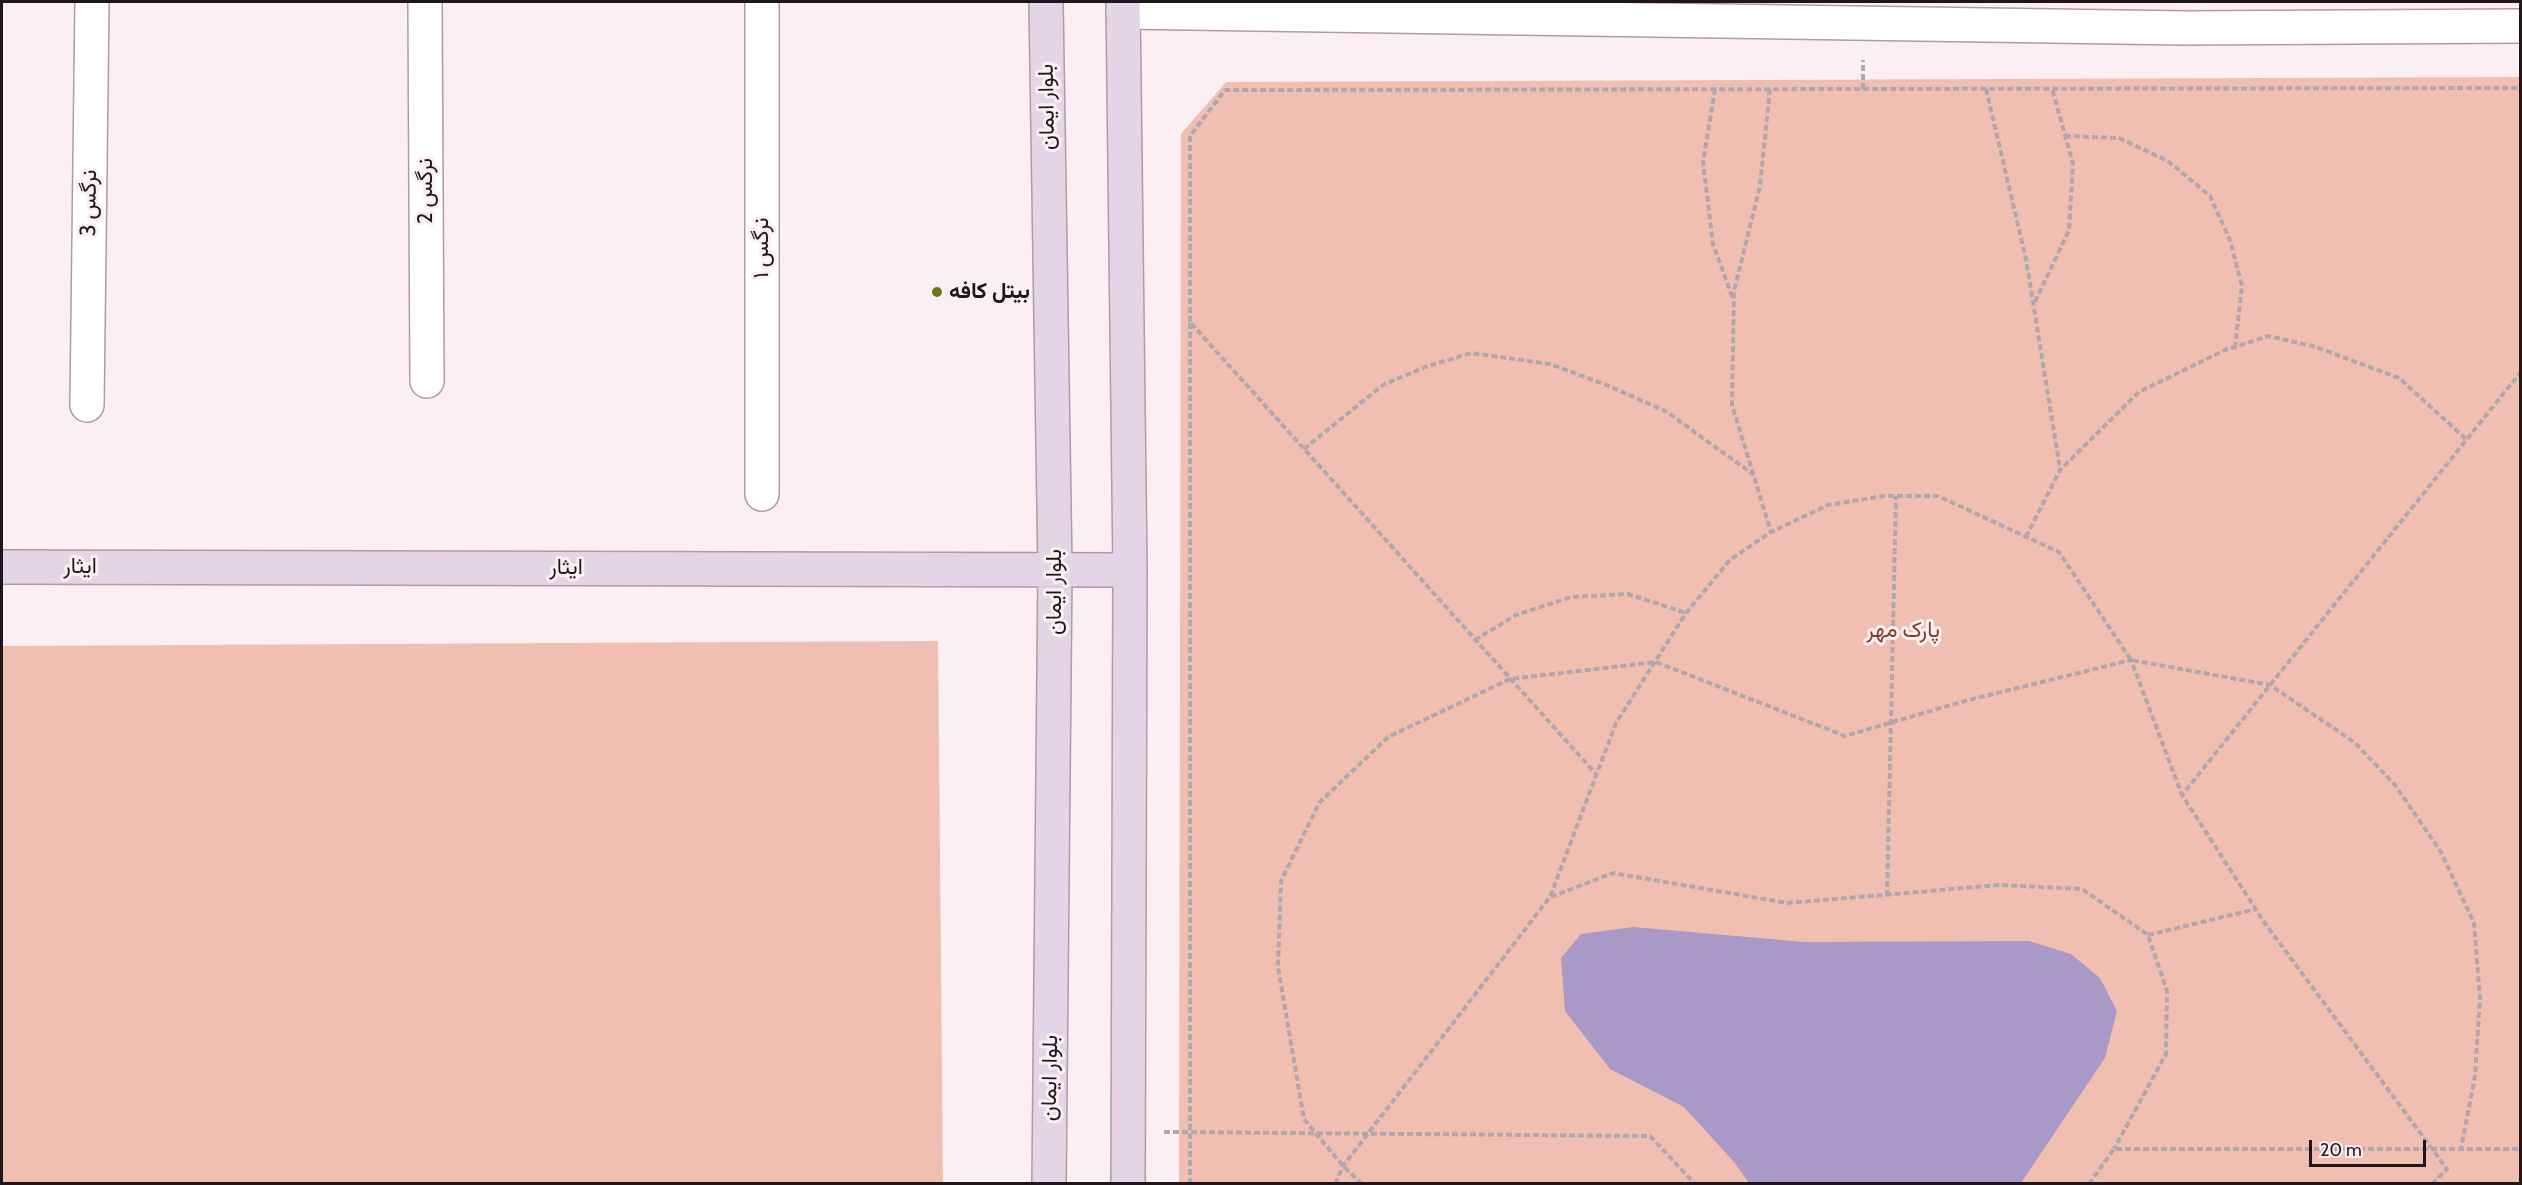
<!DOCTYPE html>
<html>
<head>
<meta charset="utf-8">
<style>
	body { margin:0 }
	#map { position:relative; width:2522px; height:1185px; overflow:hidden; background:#fbeff4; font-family:Cabin,sans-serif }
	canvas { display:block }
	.frame { position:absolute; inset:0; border:3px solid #1f151a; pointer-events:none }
	.scale { position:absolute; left:2309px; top:1140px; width:117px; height:27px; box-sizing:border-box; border:3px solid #1f151a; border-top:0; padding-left:8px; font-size:18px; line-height:21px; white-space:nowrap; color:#1f151a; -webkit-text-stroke:4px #fbeff4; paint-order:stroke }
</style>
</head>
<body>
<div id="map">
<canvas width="2522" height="1185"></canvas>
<div class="frame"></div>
<div class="scale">20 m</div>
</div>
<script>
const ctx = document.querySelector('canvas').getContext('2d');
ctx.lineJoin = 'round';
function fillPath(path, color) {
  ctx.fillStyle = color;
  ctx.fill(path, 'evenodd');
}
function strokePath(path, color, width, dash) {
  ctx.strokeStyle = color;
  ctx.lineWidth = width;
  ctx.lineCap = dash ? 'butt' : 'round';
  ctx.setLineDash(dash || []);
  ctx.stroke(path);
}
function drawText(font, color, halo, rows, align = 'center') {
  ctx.font = font + ' Cabin,Vazirmatn,sans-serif';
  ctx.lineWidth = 6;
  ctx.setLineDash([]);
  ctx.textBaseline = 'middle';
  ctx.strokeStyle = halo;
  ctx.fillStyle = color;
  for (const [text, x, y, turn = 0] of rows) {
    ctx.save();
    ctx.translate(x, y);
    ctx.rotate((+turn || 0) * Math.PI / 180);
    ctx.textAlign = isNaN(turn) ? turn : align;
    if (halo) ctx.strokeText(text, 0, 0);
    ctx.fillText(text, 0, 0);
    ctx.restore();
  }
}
const green = new Path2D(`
	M2520,77v1106l-1341,1 2,-1050 45,-52z
	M938,641l5,542h-941v-537z`);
const water = new Path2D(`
	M1633,927l172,15 224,-1 42,13 29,24 17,33 -12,47 -84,125h-272l-15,-21 -50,-55 -74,-38 -45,-58 -4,-53 20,-24z`);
const path = new Path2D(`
	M1715,89l-12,73 10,82 20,55
	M1770,89l-10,97 -26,105 -2,114 39,127
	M1863,89v-29
	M1986,89l40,170 34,210
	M2065,136l54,2 49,23 42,35 20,44 12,46 -7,61
	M2035,302l34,-72 4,-66 -21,-76
	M1190,322v-186l35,-46 1295,-2
	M1304,449l79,-64 42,-18 46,-14 79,11 59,22 58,26 87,63
	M2026,537l34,-67 79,-78 86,-42 44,-14 47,11 83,31 68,62
	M1475,640l41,-25 55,-18 57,-3 58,19
	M1887,896l9,-400
	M1551,897l62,-24 174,30 213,-18 82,4 66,46 19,56 -1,63 -52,95
	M2148,935l108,-26
	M1164,1132l486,4 45,48
	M1190,1184v-862l407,453
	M1335,1184l8,-18 207,-269 66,-174 70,-110 44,-53 41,-28 57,-27 56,-9h54l121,56 72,108 139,25 84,57 41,43 46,67 33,71 6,75 -5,78 -14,73
	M1362,1184l-19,-18 -39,-47 -26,-152 3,-86 38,-78 69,-66 122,-58 146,-17 189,74 120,-35 166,-41 51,135
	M2089,1184l25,-35h406
	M2432,1184l15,-15 -183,-247 -82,-127 338,-422`);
const street = new Path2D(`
	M425,2l2,379
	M762,2v492
	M1123,12l1062,16 335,-2
	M87,405l5,-403`);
const secondary = new Path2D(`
	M1046,2l9,567 -6,615
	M1123,2l7,568 -2,614
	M2,567l1128,3`);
const markers = [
	[937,292,6,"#747419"]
];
const streetNames = [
	["بلوار ایمان",1047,107,-91],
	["نرگس 2",426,191,-90],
	["نرگس 3",89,203,-89],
	["نرگس ۱",762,248,-90],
	["ایثار",80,567],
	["ایثار",566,568],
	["بلوار ایمان",1055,592,-90],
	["بلوار ایمان",1050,1078,-89]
];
const poiNames = [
	["بیتل کافه",949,292]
];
const parkNames = [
	["پارک مهر",1903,631]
];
fillPath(green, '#f0bfb1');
fillPath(water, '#a899c6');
strokePath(street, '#b498a5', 36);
strokePath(secondary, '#b498a5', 36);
strokePath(path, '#b2a7ac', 4, [6, 3]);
strokePath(street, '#fff', 33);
strokePath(secondary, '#e3d5e5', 33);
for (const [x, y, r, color] of markers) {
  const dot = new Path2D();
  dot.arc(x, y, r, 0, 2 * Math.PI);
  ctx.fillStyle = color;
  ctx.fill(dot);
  strokePath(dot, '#fbeff4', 2);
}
drawText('22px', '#1f151a', '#fbeff4', streetNames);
drawText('bold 22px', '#1f151a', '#fbeff4', poiNames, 'left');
drawText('22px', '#7e3c29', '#fbeff4', parkNames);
</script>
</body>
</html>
